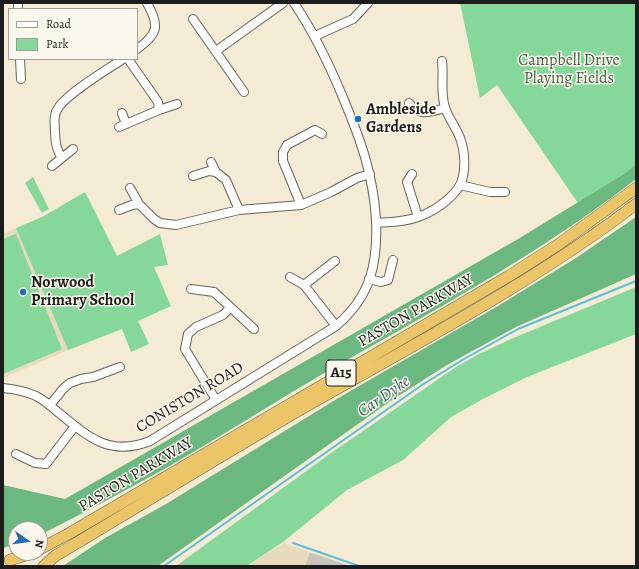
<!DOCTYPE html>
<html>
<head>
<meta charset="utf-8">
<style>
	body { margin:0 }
	#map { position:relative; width:639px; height:569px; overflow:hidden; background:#f3ebd4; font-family:Alegreya,serif }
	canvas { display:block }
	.frame { position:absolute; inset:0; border:4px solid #1c1c1c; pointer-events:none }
	.legend { position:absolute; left:8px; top:8px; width:130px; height:52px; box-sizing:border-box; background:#fbf7ec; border:1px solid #a29f99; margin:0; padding:5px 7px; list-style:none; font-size:12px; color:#1c1c1c }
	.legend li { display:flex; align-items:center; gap:8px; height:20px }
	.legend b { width:20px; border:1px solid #a29f99 }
	.north { position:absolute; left:8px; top:521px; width:40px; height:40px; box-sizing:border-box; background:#fbf7ec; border:1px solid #a29f99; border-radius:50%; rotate:103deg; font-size:11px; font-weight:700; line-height:16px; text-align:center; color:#1c1c1c }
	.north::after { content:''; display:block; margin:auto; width:14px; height:18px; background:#1f6fb2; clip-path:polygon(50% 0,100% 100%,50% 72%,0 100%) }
</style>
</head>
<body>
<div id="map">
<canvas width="639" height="569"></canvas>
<div class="frame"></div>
<ul class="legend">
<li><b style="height:5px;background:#fff"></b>Road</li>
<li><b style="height:11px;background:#85d899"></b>Park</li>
</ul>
<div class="north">N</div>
</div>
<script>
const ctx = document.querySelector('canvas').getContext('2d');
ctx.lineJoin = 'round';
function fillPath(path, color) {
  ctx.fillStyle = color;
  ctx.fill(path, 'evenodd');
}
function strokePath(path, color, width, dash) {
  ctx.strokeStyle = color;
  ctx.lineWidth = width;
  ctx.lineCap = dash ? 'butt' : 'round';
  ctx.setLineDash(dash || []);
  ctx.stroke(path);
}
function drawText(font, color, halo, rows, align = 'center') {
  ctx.font = font + ' Alegreya,serif';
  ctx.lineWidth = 3;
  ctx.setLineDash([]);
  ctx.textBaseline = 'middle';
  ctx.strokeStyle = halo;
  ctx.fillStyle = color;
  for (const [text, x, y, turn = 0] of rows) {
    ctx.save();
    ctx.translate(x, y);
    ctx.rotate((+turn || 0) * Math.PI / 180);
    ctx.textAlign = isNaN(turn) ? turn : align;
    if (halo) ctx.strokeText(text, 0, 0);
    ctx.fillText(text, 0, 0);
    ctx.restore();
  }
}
const built = new Path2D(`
	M16,228l52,122 -65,28v-145z
	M284,543l26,9 -5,14h-57z`);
const industrial = new Path2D(`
	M310,552l2,1 38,13h-45z`);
const green = new Path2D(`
	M460,3h176v161l-12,10 -46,29 -81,-118 -17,13z
	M33,177l16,32 -7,4 -17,-30z
	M85,192l32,64 43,-22 8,31 -14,2 17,39 -33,15 11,23 -18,8 -9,-23 -54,21 -52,-122 26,-11z
	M16,234l46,115 -59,25v-135z
	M636,287v47l-109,43 -46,23 -30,17 -48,43 -56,30 -64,52 -36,24h-71l155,-113 125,-86 21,-12 34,-16z`);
const forest = new Path2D(`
	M636,164v15c-95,74 -201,131 -305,190 -55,32 -109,67 -165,99 -41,23 -83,45 -126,67v-6h-24v15l-13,4v-63l62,14 453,-260 106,-65z
	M636,217v57l-120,53 -69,38 -55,35 -126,89 -108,77h-95l42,-28 61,-34 174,-107 158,-91 78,-48z`);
const stream = new Path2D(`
	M293,543l66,23
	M164,566l258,-181 42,-26 54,-30 118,-48`);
const minor = new Path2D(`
	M18,9v-6
	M193,19l51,73
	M315,36l38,-17 15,-16
	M137,49c21,-15 23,-23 10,-46
	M216,51l67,-48
	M20,59l1,20
	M128,59l30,43 1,8
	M409,103c10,14 21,9 36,5
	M122,113l4,11
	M119,127l40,-17 18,-6
	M62,158c-6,-8 -7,-16 -7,-26 0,-7 -2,-16 2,-22 7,-15 51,-41 66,-51
	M211,162l5,10 10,8 13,30
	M52,166l21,-17
	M412,174l-5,8 11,35
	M193,176l16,-5 7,1
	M460,185l30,7h15
	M130,188l9,16 15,15 6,4 16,2 63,-15 62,-5 30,-13 26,-14 13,-4
	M301,205l-18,-44v-9l4,-7 28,-15 7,4
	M119,210l13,-5 7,-1
	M376,223c14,-1 29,-1 42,-6 15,-5 36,-19 43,-34 5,-13 4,-32 -1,-45 -4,-11 -12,-20 -15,-31 -5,-14 -1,-31 -3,-46
	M335,261l-31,24 32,41
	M290,277l14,8
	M369,279l12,3 7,-2 5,-20
	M191,289l23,3 40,37
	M3,388c12,1 22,3 33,8 8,4 16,11 23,17 29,24 51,44 91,28l186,-115c35,-30 42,-62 40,-107 -3,-45 -15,-78 -32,-119 -14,-34 -29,-66 -50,-97
	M216,400l-31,-51 3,-15 8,-7 27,-12 7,-7
	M50,405l13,-16 7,-6 11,-4 12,-2 27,-10
	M16,454l19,9 11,1 29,-38`);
const highway = new Path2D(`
	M40,549l30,-16 439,-257 50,-32 77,-56
	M10,560l22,-7
	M44,566l11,-10c82,-49 164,-99 246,-147 114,-65 230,-125 335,-205`);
const markers = [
	[358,119,4,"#1f6fb2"],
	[23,292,4,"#1f6fb2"]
];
const shields = [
	[341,373,30]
];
const shieldNames = [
	["A15",341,373]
];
const parkNames = [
	["Campbell Drive",569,61],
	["Playing Fields",569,79]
];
const poiNames = [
	["Ambleside",366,110],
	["Gardens",366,128],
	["Norwood",31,283],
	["Primary School",31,301]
];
const streetNames = [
	["PASTON PARKWAY",416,311,-30],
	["CONISTON ROAD",190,398,-31],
	["PASTON PARKWAY",136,475,-31]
];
const waterNames = [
	["Car Dyke",384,397,-35]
];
fillPath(built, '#e7daba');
fillPath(industrial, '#c8c4b8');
fillPath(green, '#85d899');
fillPath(forest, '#6cb881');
strokePath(stream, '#5ebedc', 2);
strokePath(minor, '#67645c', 10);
strokePath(highway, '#67645c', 12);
strokePath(minor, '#fff', 8);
strokePath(highway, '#edc569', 11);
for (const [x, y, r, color] of markers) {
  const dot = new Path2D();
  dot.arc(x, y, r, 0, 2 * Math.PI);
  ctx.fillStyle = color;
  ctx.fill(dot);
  strokePath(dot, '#fbf7ec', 1.5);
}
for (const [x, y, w] of shields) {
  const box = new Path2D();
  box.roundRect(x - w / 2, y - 13, w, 26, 3);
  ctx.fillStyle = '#fbf7ec';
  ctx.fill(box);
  strokePath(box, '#1c1c1c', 1);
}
drawText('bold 15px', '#1c1c1c', null, shieldNames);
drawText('16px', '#415e48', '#fbf7ec', parkNames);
drawText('bold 16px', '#1c1c1c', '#fbf7ec', poiNames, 'left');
drawText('16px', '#1c1c1c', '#fbf7ec', streetNames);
drawText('italic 17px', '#365d69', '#fbf7ec', waterNames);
</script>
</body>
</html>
